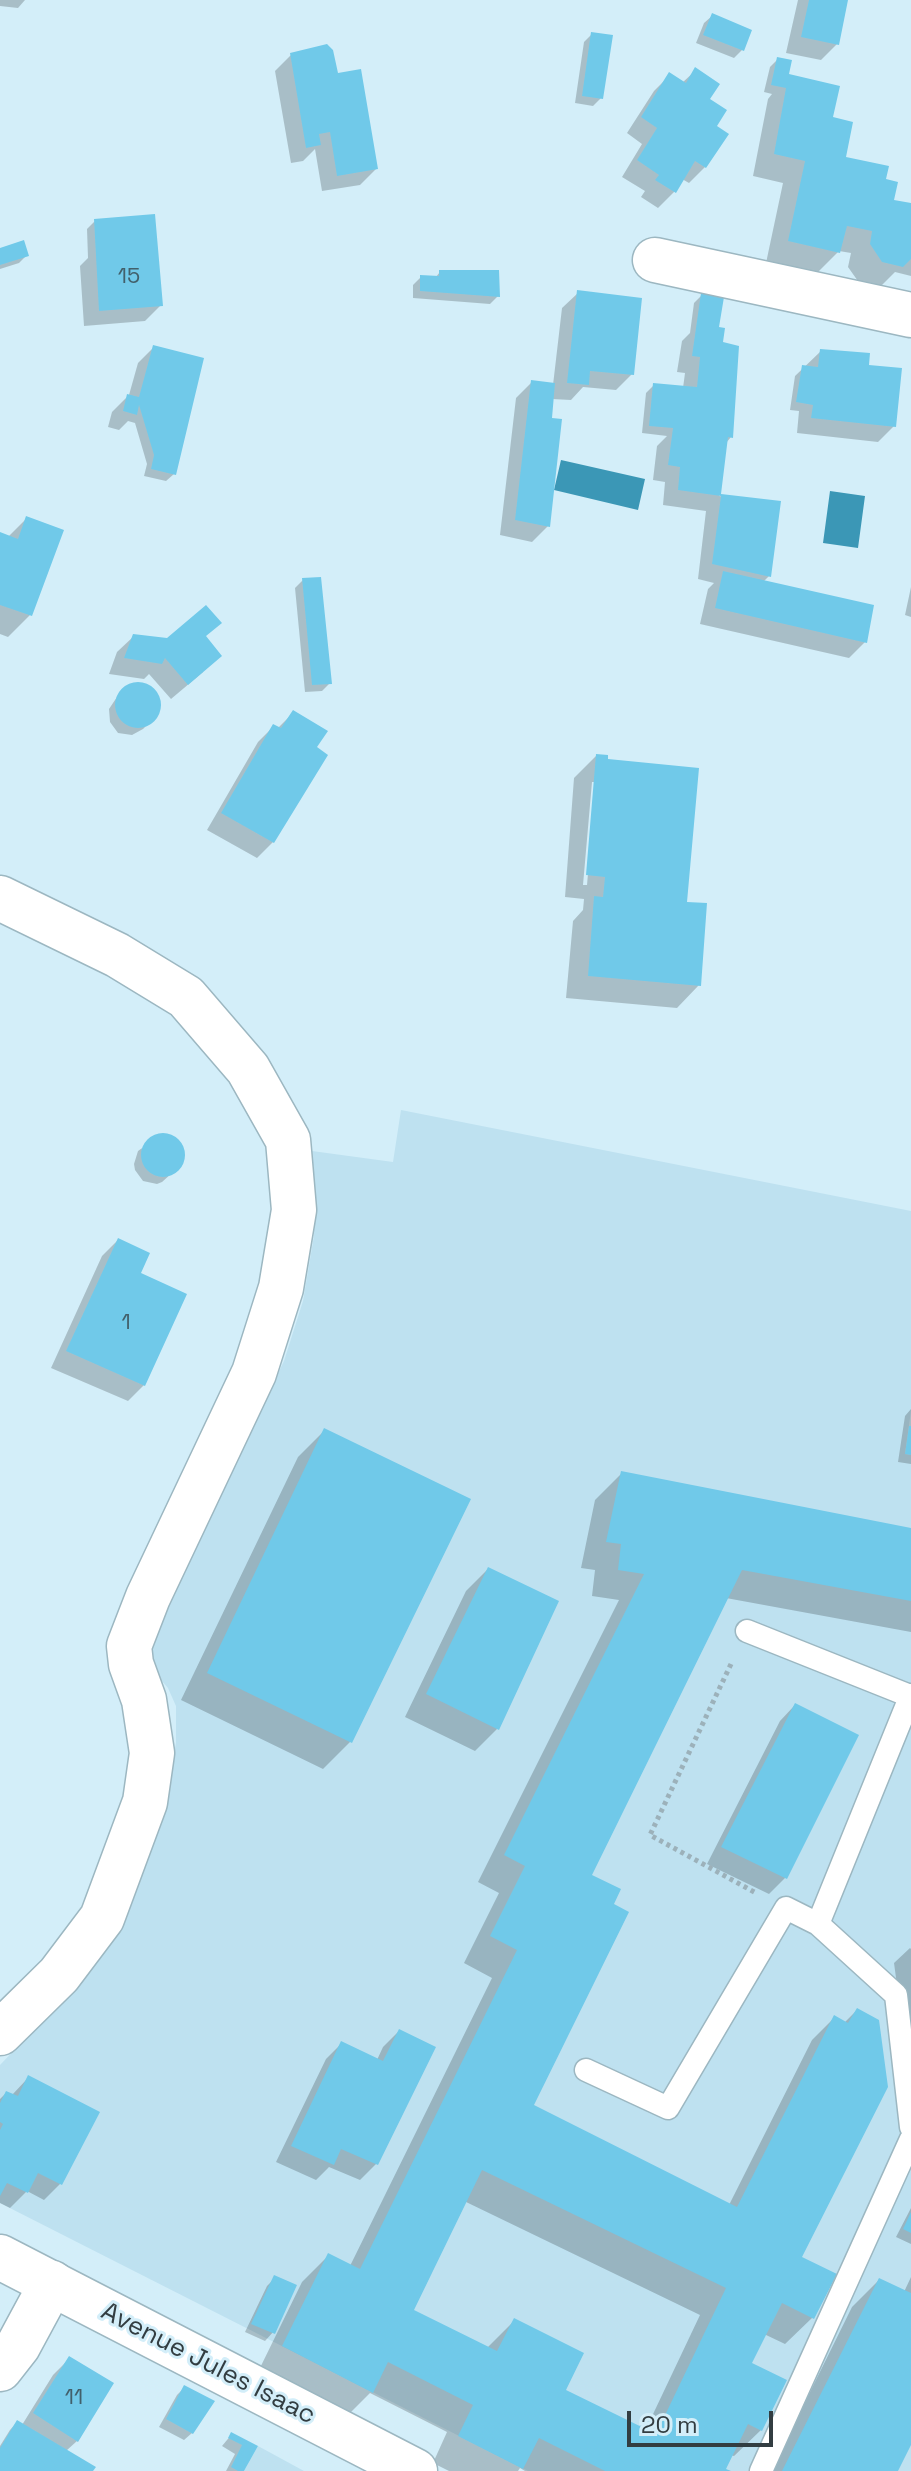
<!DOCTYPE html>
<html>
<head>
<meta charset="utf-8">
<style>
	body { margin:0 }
	#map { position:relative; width:911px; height:2471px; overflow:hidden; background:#d3eef9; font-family:"Space Grotesk",sans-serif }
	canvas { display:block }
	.scale { position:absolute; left:627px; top:2411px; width:146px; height:36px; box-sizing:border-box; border:4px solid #323d41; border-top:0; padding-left:10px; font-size:24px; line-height:28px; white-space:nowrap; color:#323d41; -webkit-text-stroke:6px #d3eef9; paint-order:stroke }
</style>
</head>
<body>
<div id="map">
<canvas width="911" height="2471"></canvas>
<div class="scale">20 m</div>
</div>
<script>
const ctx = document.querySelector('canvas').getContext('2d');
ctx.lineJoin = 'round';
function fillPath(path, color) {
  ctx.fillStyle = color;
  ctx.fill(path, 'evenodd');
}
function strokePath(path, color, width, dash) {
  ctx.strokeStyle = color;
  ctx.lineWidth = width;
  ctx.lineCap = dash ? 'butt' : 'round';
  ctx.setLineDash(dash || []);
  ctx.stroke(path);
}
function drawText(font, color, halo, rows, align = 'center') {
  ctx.font = font + ' "Space Grotesk",sans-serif';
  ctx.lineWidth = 6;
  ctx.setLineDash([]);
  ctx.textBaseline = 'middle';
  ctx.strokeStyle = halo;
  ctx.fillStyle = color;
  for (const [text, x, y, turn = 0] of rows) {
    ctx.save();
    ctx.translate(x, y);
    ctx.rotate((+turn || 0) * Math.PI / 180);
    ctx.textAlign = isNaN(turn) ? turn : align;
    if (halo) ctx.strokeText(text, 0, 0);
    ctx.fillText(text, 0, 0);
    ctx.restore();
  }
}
const built = new Path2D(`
	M401,1110l510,101v200l-6,43 6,1v1016h-383l-528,-268v-138l73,-76 91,-187 12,-59v-37l-8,-18 -13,-15 -7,-16 8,-32 128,-264 19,-60 11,-65 1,-45 -3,-40 81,11z
	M258,2446l46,25h-60z`);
const water = new Path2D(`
	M561,460l84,19 -7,31 -84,-20z
	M830,491l35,5 -7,52 -35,-5z`);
const shadow = new Path2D(`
	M0,0h25l-7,8 -18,-2z
	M798,0h48l-9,44 -16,16 -35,-7z
	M712,16l38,15 -8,19 -8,8 -38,-15 8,-20z
	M592,34l9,64 -8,8 -18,-3 9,-61z
	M291,55l45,21 40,93 -16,16 -38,6 -7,-42 -12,12 -12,2 -16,-92z
	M778,59l7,22 46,38 12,40 40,21 9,21 19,4v71l-16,-4 -16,16 -19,-4 -12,-17 3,-14 -12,-2 -23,23 -50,-11 17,-80 -30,-7 15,-77 4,-5 -8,-2 6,-25z
	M696,70l11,30 -2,67 -16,16 -7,-4 -8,13 -16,16 -17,-11 4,-6 -23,-14 20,-33 -15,-11 27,-42 16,-16 12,8z
	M95,221l66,84 -16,16 -61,5 -4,-60 8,-8 -1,-29z
	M0,250l27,5 -8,8 -19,6z
	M440,272l58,24 -8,8 -77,-6v-13l8,-8 14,1z
	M578,293l54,81 -16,16 -33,-3 -12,13 -19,-1 -4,127 -16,16 -32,-7 16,-137 16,-16 21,3 9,-77z
	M702,295l15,34 4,15 10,93 -5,6 -7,53 59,7 -9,73 -6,6 102,60 -16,16 -149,-34 8,-35 6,-6 -16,-4 8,-68 -43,-6 2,-23 -12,-2 4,-34 10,-10 -25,-3 4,-40 8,-8 29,3 2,-15 -8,-1 5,-31 8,-8 4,-30z
	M154,347l20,127 -8,7 -22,-5 3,-12 -12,-41 -7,-2 -9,9 -11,-3 4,-15 17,-17 9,-32z
	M821,351l46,16 27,59 -16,16 -81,-9 2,-22 -9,-1 5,-34z
	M27,518l3,97 -22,22 -8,-3v-100l8,3z
	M303,580l27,103 -8,8 -17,1 -10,-104z
	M911,587v30l-6,-2z
	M134,636l33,4 37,-3 -1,35 -32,27 -22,-25 -5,5 -35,-5 8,-22z
	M132,686h13l6,3 7,12 -1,13 -5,6 -9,9 -11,6 -14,-2 -8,-11 -1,-13 8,-12z
	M294,712l20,36 11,7 -52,87 -16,16 -50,-28 51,-88 16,-16 4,2z
	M596,756l88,148 15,81 -22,23 -111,-10 7,-77 10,-11 1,-11 -19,-2 9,-119zM592,782h4l-9,103h-4z
	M159,1136l13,1 9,8 2,6 -2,14 -19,17 -5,2 -14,-3 -8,-11 -1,-6 4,-13z
	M118,1240l20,34 6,111 -16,16 -77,-33 51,-112z
	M911,1409v55l-13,-2 7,-46z
	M325,1430l25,312 -27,27 -142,-69 117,-243z
	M622,1473l289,57v102l-185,-34 -137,278 -58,230 198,99 83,-165 22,-22 10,5 13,-13 -57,248 12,60 -27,26 -21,-10 -15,30 12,66 -27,26 -4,-1 -7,15 3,1h-201l-5,-3 -2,3h-69l-16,-8 14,-31 -77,-39 -25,25 -88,-44 45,-92 27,-27 21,11 142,-288 -28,-15 35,-70 -21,-11 141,-282 -27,-4 3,-26 -14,-2 14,-68zM464,2201l236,114 -55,116 -81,-40 -50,-70 -27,27 -75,-37z
	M488,1569l9,160 -22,22 -70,-34 61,-126z
	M795,1705l61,31 -71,142 -16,16 -62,-30 73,-143z
	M910,1948l1,1v126l-2,-1 -15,-111z
	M399,2031l-23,133 -16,16 -31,-13 -13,13 -40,-18 50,-103 16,-16 35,17 6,-13z
	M28,2078l69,35 -37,71 -16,16 -17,-9 -17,17 -10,-5v-104l6,-6 6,2z
	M911,2208v36l-15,-7z
	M911,2277v164l-15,30h-125l81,-164 27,-27 25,12z
	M275,2278l-1,53 -9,10 -20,-9 22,-46z
	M69,2359l8,82 -11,10 25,20h-91v-25l10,-16 7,-8 5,3 31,-50z
	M185,2387l7,46 -8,7 -25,-13 18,-32z
	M232,2434l23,13 -13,24h-16l9,-17 -13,-8z`);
const building = new Path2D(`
	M809,0h39l-9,45 -38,-8z
	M712,13l40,17 -8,21 -41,-16z
	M591,32l22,3 -10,64 -21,-3z
	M327,44l6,6 5,23 23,-4 17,100 -41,7 -7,-44 -11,2 2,11 -15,3 -16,-95z
	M777,57l15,3 -3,14 51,12 -7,31 20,5 -7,35 43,9 -3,13 12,3 -4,18 17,3v56l-8,8 -21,-5 -12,-18 2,-13 -25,-5 -7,27 -52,-12 17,-80 -31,-7 12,-66 -15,-3z
	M695,67l25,17 -10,15 17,11 -10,16 12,8 -23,34 -11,-7 -19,32 -21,-13 4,-5 -22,-15 20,-32 -16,-11 28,-45 17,11z
	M155,214l8,92 -64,5 -5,-92z
	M24,240l5,16 -29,9v-17z
	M439,270h60l1,27 -80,-6v-16l19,1z
	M577,290l65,8 -8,77 -44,-4 -1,14 -22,-2z
	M701,293l23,4 -5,30 6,1 -2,14 16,4 -6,92 -5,-1 -7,57 60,7 -10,76 -59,-13 9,-68 -43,-6 2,-23 -12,-2 5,-37 -24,-2 4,-43 44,4 3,-30 -8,-1z
	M153,345l51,13 -28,117 -25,-6 3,-14 -15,-50 -2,10 -14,-4 4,-17 12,3z
	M820,349l50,4 -1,12 33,3 -6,59 -85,-9 2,-13 -17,-3 6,-37 16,2z
	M531,380l24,3 -3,35 10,1 -12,108 -35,-7z
	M26,516l38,14 -32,86 -32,-11v-73l18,7z
	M723,571l151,34 -7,38 -152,-35z
	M321,577l11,107 -20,1 -10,-107z
	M206,605l16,18 -16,13 16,20 -34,29 -23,-27 -3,6 -38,-6 9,-24 34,4z
	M115 705a23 23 0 1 1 46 0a23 23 0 1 1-46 0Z
	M293,710l35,21 -11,16 11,8 -54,88 -53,-30 52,-89 8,4z
	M596,754l12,1v4l91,9 -12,134 20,1 -6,83 -113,-10 6,-80 9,1 2,-20 -19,-2z
	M141 1155a22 22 0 1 1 44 0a22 22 0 1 1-44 0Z
	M118,1238l32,15 -9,20 46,21 -42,92 -79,-35z
	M909,1426h2v29l-6,-1z
	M324,1428l147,71 -119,244 -145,-70z
	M621,1471l290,57v73l-169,-31 -150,305 29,14 -7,15 15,8 -95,193 203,102 97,-192 14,8 9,-15 22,12 9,67 -86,170 35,17 -23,45 -32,-16 -30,60 35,17 -25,51 -14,-7 -22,45 5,2h-126l-66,-33 -16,31 -65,-33 15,-31 -85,-43 -15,31 -91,-47 46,-93 32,16 157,-319 -27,-14 35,-70 -21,-11 140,-281 -26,-4 3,-26 -15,-2zM482,2170l244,118 -70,146 -90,-44 18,-37 -70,-35 -17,33 -83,-41z
	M488,1567l71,34 -60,129 -73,-36z
	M795,1703l64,32 -72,144 -66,-32z
	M399,2029l37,18 -58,118 -37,-16 -7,16 -43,-19 50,-105 42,20z
	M28,2075l72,37 -38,73 -24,-12 -10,20 -21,-10 -7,13v-66l3,-6 -3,-2v-19l6,-12 12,5z
	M911,2212v21l-8,-4z
	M274,2275l23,10 -22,49 -24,-10z
	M879,2278l32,15v152l-13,26h-116z
	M69,2356l45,27 -36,59 -45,-29z
	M184,2385l31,16 -22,33 -27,-15z
	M17,2420l79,47 -3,4h-93v-23z
	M231,2432l27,14 -14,25h-6l-7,-4 11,-22 -14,-7z`);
const path = new Path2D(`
	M731,1664l-81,171 106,58`);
const lane = new Path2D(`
	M747,1631l163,65
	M911,1695l-93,229 78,71 15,132
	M586,2070l82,38 118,-200 32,16
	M761,2471l150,-332`);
const street = new Path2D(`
	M655,260l256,55
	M0,898l117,57 69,42 62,72 40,71 6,70 -13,78 -27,85 -106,224 -19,49 2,18 13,36 8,53 -7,49 -43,116 -43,57 -59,58
	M0,2369l18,-23 34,-63`);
const secondary = new Path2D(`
	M0,2257l415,214`);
const numberNames = [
	["15",129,277],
	["1",126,1323],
	["11",74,2398]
];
const streetNames = [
	["Avenue Jules Isaac",208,2364,27]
];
fillPath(built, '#bee1f0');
fillPath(water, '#3b97b6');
fillPath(shadow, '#0003');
fillPath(building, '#70c9e9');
strokePath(lane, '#9cb7c1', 25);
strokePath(street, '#9cb7c1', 47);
strokePath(secondary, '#9cb7c1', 47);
strokePath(path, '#9cb1ba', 5, [4, 4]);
strokePath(lane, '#fff', 22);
strokePath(street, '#fff', 44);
strokePath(secondary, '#fff', 44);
drawText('22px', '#42606b', null, numberNames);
drawText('26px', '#323d41', '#d3eef9', streetNames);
</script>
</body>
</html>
